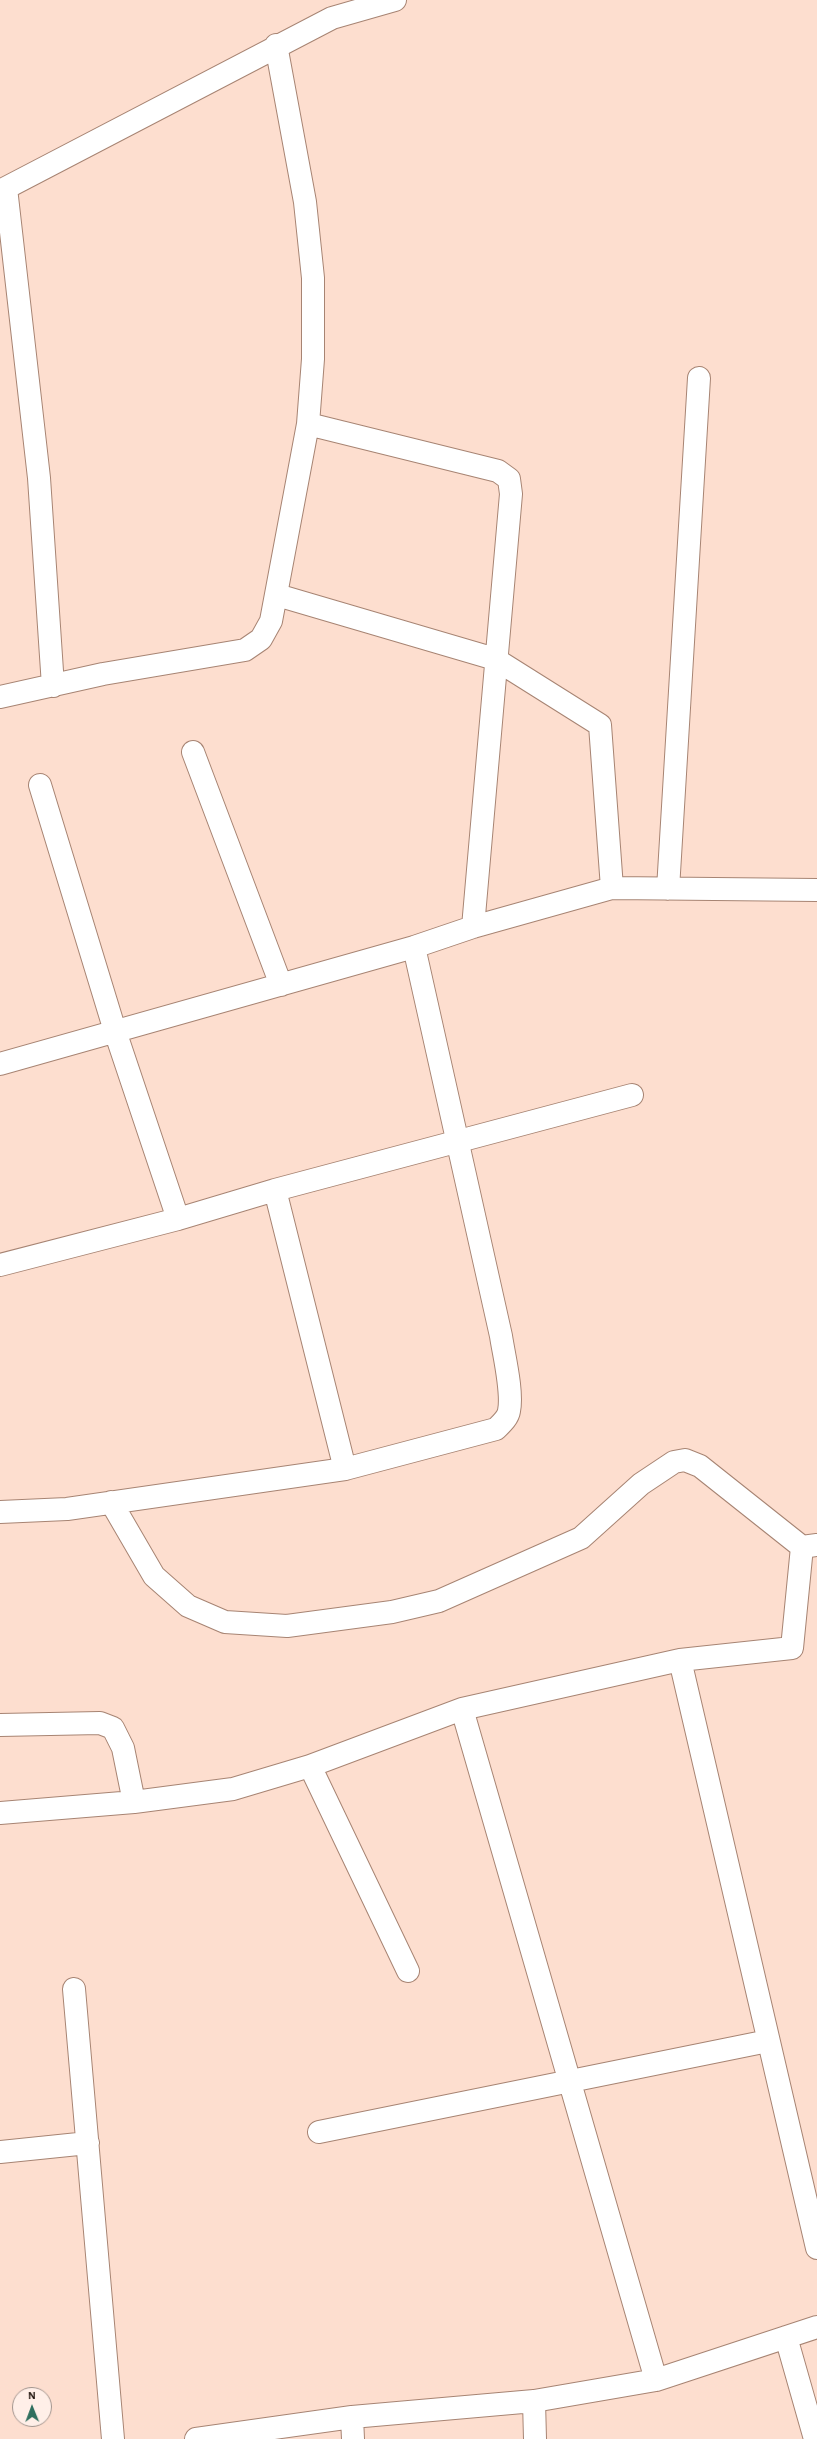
<!DOCTYPE html>
<html>
<head>
<meta charset="utf-8">
<style>
	body { margin:0 }
	#map { position:relative; width:817px; height:2439px; overflow:hidden; background:#fddecf; font-family:"Alegreya Sans",sans-serif }
	canvas { display:block }
	.north { position:absolute; left:12px; top:2387px; width:40px; height:40px; box-sizing:border-box; background:#ffefe8; border:1px solid #a3958e; border-radius:50%; rotate:359deg; font-size:11px; font-weight:700; line-height:16px; text-align:center; color:#190d07 }
	.north::after { content:''; display:block; margin:auto; width:14px; height:18px; background:#2f6f5e; clip-path:polygon(50% 0,100% 100%,50% 72%,0 100%) }
</style>
</head>
<body>
<div id="map">
<canvas width="817" height="2439"></canvas>
<div class="north">N</div>
</div>
<script>
const ctx = document.querySelector('canvas').getContext('2d');
ctx.lineJoin = 'round';
function strokePath(path, color, width, dash) {
  ctx.strokeStyle = color;
  ctx.lineWidth = width;
  ctx.lineCap = dash ? 'butt' : 'round';
  ctx.setLineDash(dash || []);
  ctx.stroke(path);
}
const minor = new Path2D(`
	M6,188l33,290 14,208
	M0,191l332,-173 63,-18
	M308,424l190,47 11,8 2,15 -38,433
	M277,595l218,64 105,66 12,163
	M0,697l103,-23 142,-24 16,-11 10,-18 37,-197 5,-65v-81l-8,-76 -29,-157
	M193,752l88,233
	M40,785l75,246 63,188 97,-29 70,279
	M668,889l31,-511
	M0,1064l414,-117 59,-20 139,-39 205,2
	M275,1190l357,-95
	M0,1265l178,-46
	M111,1502l43,74 34,30 37,16 62,4 105,-14 47,-11 142,-63 60,-54 33,-22 11,-2 15,6 102,81 15,-2
	M0,1512l67,-3 278,-40 151,-40c5,-5 12,-11 13,-18 4,-19 -5,-55 -8,-75l-87,-389
	M680,1660l137,588
	M462,1709l194,671
	M0,1725l100,-2 13,5 10,20 11,54
	M310,1766l98,205
	M0,1813l134,-11 99,-13 77,-23 152,-57 218,-49 112,-12 10,-101
	M74,1989l39,450
	M319,2132l449,-91
	M0,2152l88,-9
	M786,2337l29,102
	M534,2401l1,38
	M352,2417l1,22
	M196,2439l156,-22 182,-16 122,-21 161,-53`);
strokePath(minor, '#a78473', 24);
strokePath(minor, '#fff', 22);
</script>
</body>
</html>
